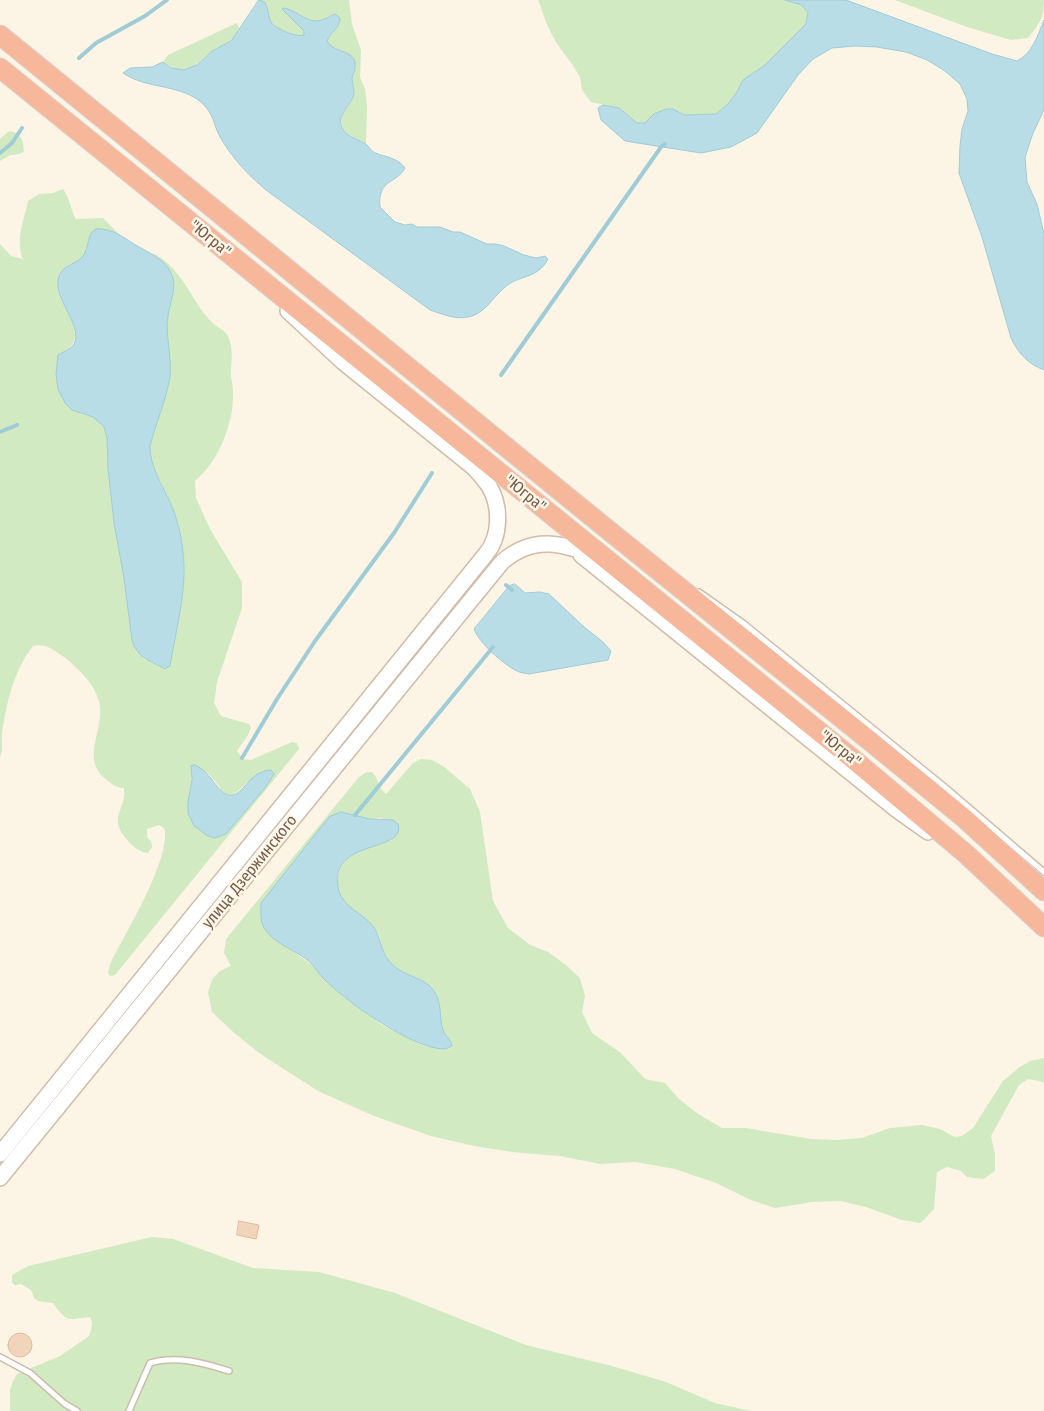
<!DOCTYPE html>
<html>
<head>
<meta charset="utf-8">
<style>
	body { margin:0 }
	canvas { display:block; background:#fcf4e4 }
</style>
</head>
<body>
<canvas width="1044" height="1411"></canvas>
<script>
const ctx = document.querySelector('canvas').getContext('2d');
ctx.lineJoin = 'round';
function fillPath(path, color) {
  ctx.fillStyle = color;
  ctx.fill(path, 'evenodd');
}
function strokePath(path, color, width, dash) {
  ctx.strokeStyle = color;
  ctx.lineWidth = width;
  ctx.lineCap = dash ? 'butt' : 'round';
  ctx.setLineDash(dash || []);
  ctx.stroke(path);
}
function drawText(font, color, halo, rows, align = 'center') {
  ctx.font = font + ' "Fira Sans Condensed",sans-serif';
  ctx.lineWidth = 5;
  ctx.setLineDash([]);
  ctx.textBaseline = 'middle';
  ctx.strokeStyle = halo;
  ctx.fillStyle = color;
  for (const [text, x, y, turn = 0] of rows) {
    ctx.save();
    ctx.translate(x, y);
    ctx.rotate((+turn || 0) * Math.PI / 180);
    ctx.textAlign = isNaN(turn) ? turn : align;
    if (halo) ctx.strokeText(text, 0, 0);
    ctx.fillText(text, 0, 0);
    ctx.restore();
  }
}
const green = new Path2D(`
	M259,0h90l3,24 9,26 -1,27 5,12 2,17 -1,39c-13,-8 -35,-14 -21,-34 3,-5 8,-10 9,-17 0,-5 -2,-11 -2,-16 1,-4 2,-8 3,-12l-13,-15 -12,-5 -3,-5c3,-9 13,-12 13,-23l-5,-4c-5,2 -13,7 -19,7 -11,-1 -19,-12 -34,-12l22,22v4c-7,3 -30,-7 -33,-14 -3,-4 -3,-11 -4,-16z
	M538,0h247l16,5 7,7 -2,12 -41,41 -22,15 -6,12 -9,12 -12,10 -32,1 -11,-6 -19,5 -9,9h-8l-18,-15 -28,-6 -9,-12 -2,-13 -8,-13 -16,-22 -8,-15z
	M895,0h149c0,19 -5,24 -16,38l-17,2 -44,-13z
	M237,23l2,5c-2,4 -5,11 -8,13 -5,4 -13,6 -18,9 -19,15 -25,30 -50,12l5,-7z
	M9,131c12,2 14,8 15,21l-4,2 -9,1 -11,6v-22z
	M63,189c7,9 7,20 13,30l27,-1 17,17 -11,-5 -20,8c-2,8 -3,19 -11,24 -3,1 -6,1 -8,2 -11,6 -13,16 -10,27 3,20 29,46 5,60l16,63 12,3 7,6 4,4 3,11 1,30 6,55 10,55 8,63 12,18 21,10 5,-3c9,-52 23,-97 6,-149 -7,-21 -19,-40 -26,-60v-11l20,-70 -3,-45 1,-16 5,-19 -1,-22 -5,-7 -15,-14c22,10 32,30 45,50 4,7 10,15 17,21 4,4 11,6 14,12 5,12 4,21 3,33 -1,8 2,15 2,23 1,31 -14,69 -38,89l1,17 14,31 32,53v26l-25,74 -3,21 7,13 28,8 2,3 -3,8 -11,16 6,8 8,1 41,-18 5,1 2,6 -184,226 -5,1 -2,-3 2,-9c16,-32 57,-98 55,-132l-1,-4 -5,-3 -12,4v8l4,4 1,6 -4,6c-9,-1 -14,-6 -20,-12 -22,-25 -1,-30 -4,-53 -7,0 -11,-3 -17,-8 -27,-20 -4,-47 -7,-74 -3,-20 -21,-37 -36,-49 -11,-7 -17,-14 -31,-11 -19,24 -27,58 -31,88 -1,10 2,14 -2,23v-513l11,12 12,3c-8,-20 1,-38 5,-58l11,-7 14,-1zM191,769c5,1 12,2 16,4 19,14 14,38 41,8l-22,53 -11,4 -24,-50z
	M421,759l11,1 11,6 27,23 10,23 13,89 15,27 22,17 18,7 18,13 14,13 5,18 -3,16 10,21 29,20 24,26 20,4 14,16 19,15 24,14h24l65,11 27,1 24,-2 28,-10 32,-3 18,4 15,8 7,-1 11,-8 30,-47 17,-14 10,-6 14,-3v25l-4,-2 -12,-2 -9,6 -28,51 4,18v17l-12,8 -16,-2 -6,-6 -14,-4 -10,5 -3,37 -13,14 -19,-3 -36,-13 -26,-6 -28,1 -37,6 -24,-8 -35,-17 -41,-14 -40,-7 -34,2 -42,-8 -47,-4 -38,-6 -43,-10 -57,-20 -56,-25 -59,-38 -27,-22 -20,-19 -4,-20 5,-14 7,-7 11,-5 -7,-13 2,-14 133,-162 6,-4 7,-1c8,8 5,15 14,22l27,-31zM341,812l29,7 12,-1 10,22c-21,7 -54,12 -54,39 0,6 0,14 3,19 7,13 25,20 34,31 8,11 5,25 19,37 10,10 26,11 37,20 12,11 7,29 12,44 2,6 8,9 9,16l-3,3 -25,-3 -42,-21 -34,-25 -26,-23 -11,-13 -41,-29z
	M152,1237l21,2 80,29 66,4 76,21 131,52 86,21 54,16 49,21 36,8h-741v-20l2,-8 5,-9 43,-18 29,-20 2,-6 1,-8 -2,-5c-23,2 -22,7 -37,-14l-15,-2 -4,-3 -3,-8 -10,-6 -6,1 -3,-2v-8l16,-9z`);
const water = new Path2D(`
	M259,0l6,2c3,6 3,14 6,20 3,6 26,16 33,13v-4l-22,-22 1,-1c12,1 22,13 33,13 7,0 14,-5 19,-7l5,4c0,11 -10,14 -13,23 7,13 30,8 28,26 0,4 -2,7 -3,11 0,5 2,11 2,16 -2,11 -19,22 -12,34 5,10 17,11 25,17 3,3 4,6 8,8 11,4 23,5 30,15 -7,15 -28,11 -25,39l15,15 10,3 7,-1 5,3h23l13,5h7l27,12h9l8,2 20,9 12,3 9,-2 3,3c-11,21 -29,15 -44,29 -12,10 -19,26 -36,29 -12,3 -26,-3 -38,-7l-164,-120c-18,-15 -35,-33 -47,-55 -5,-10 -6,-21 -15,-30 -22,-22 -57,-15 -81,-32l7,-5 22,-1 11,-5 8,6 13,2 13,-5 15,-14 19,-10z
	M785,0h61l146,54 25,7c15,-7 21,-26 27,-41v90l-11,23 -8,24 2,25 10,22 7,30v136c-16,-6 -26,-17 -33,-32l-29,-101 -23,-64 1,-27 2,-17 6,-18 -1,-12 -7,-15 -15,-13 -18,-11 -21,-8 -29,-5 -21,-1 -24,2 -19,11 -15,16 -41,58 -26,14 -30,6 -76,-12 -24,-21 -3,-12 5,-3 16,3 18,15h8l9,-9 12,-5h7l11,6 32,-1 12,-10 9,-12 6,-12 22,-15 41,-41 2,-12 -7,-7z
	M96,229c15,-1 26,7 38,15 13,8 32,15 38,31 5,14 -2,27 -4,41 -3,20 4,40 2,61 -4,23 -14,46 -20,69 0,26 19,47 26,72 17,54 3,94 -6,148l-5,3c-16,-9 -26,-10 -33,-28l-8,-63 -10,-55 -6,-55 -1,-30 -3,-11 -4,-4 -7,-6 -21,-7 -7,-7 -7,-14 -2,-15 2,-19c5,-3 13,-6 16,-11 10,-19 -25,-49 -14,-70 5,-10 17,-10 23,-18 7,-9 3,-22 13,-27z
	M515,584l10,9 15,-1 9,2 34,32 20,16 8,9 -3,9 -79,14c-4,-1 -9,-1 -12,-3 -14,-7 -38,-28 -43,-42l35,-43z
	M195,765c4,2 9,5 12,9 7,6 15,24 26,21 12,-3 17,-24 38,-25l3,4 -9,14 -39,46 -11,4 -7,-2 -14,-10 -6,-13v-10l4,-24 -1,-13z
	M341,812l29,7 23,1 5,4c10,29 -69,14 -60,63 4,22 26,25 37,42 7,13 6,26 19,37 12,11 33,12 41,26 7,12 4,26 8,38 2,6 8,9 9,16 -18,15 -90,-34 -106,-48 -8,-6 -16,-13 -23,-20 -5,-5 -8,-10 -12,-15 -14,-13 -39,-19 -48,-37 -3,-7 -2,-16 -2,-23l68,-86z`);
const stream = new Path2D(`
	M79,58l17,-15 49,-27 22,-16
	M0,153l12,-10 10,-15
	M501,375l160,-228 4,-3
	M0,432l17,-7
	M506,585l6,5
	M242,758l35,-59 38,-58 79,-108 38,-60
	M355,815l138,-168`);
const building = new Path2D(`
	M239,1221l20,4 -3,14 -19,-4z
	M8 1345a12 12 0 1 1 24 0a12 12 0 1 1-24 0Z`);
const lane = new Path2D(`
	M699,592l44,31 203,165 98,84
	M0,1357l30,16 35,31 12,7
	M129,1411l21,-48c26,-8 54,0 79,8`);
const secondary = new Path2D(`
	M581,555l316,255 31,22
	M0,1154l486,-600c15,-18 15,-48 3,-68 -5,-7 -10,-13 -16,-19l-130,-105 -55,-51
	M0,1178l502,-616c33,-28 60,-18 97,-5`);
const highway = new Path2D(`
	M0,35l602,490 268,216 94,77 80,73
	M0,68l853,691 113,95 78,73`);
const streetNames = [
	["\"Югра\"",210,239,39],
	["\"Югра\"",525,494,39],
	["\"Югра\"",840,749,39],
	["улица Дзержинского",250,872,-51]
];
fillPath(green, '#d1eac2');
fillPath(water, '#b8dde6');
strokePath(water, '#9fccd7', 1);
strokePath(stream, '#9fccd7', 4);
fillPath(building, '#f1d4bc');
strokePath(building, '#e4bb9c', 1);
strokePath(lane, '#cebcab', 8);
strokePath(secondary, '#d1bca8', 18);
strokePath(highway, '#dbd4d0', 21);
strokePath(lane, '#fff', 5);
strokePath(secondary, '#fff', 15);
strokePath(highway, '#f6b79b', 19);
drawText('16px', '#755b4a', '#fff8ea', streetNames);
</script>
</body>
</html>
